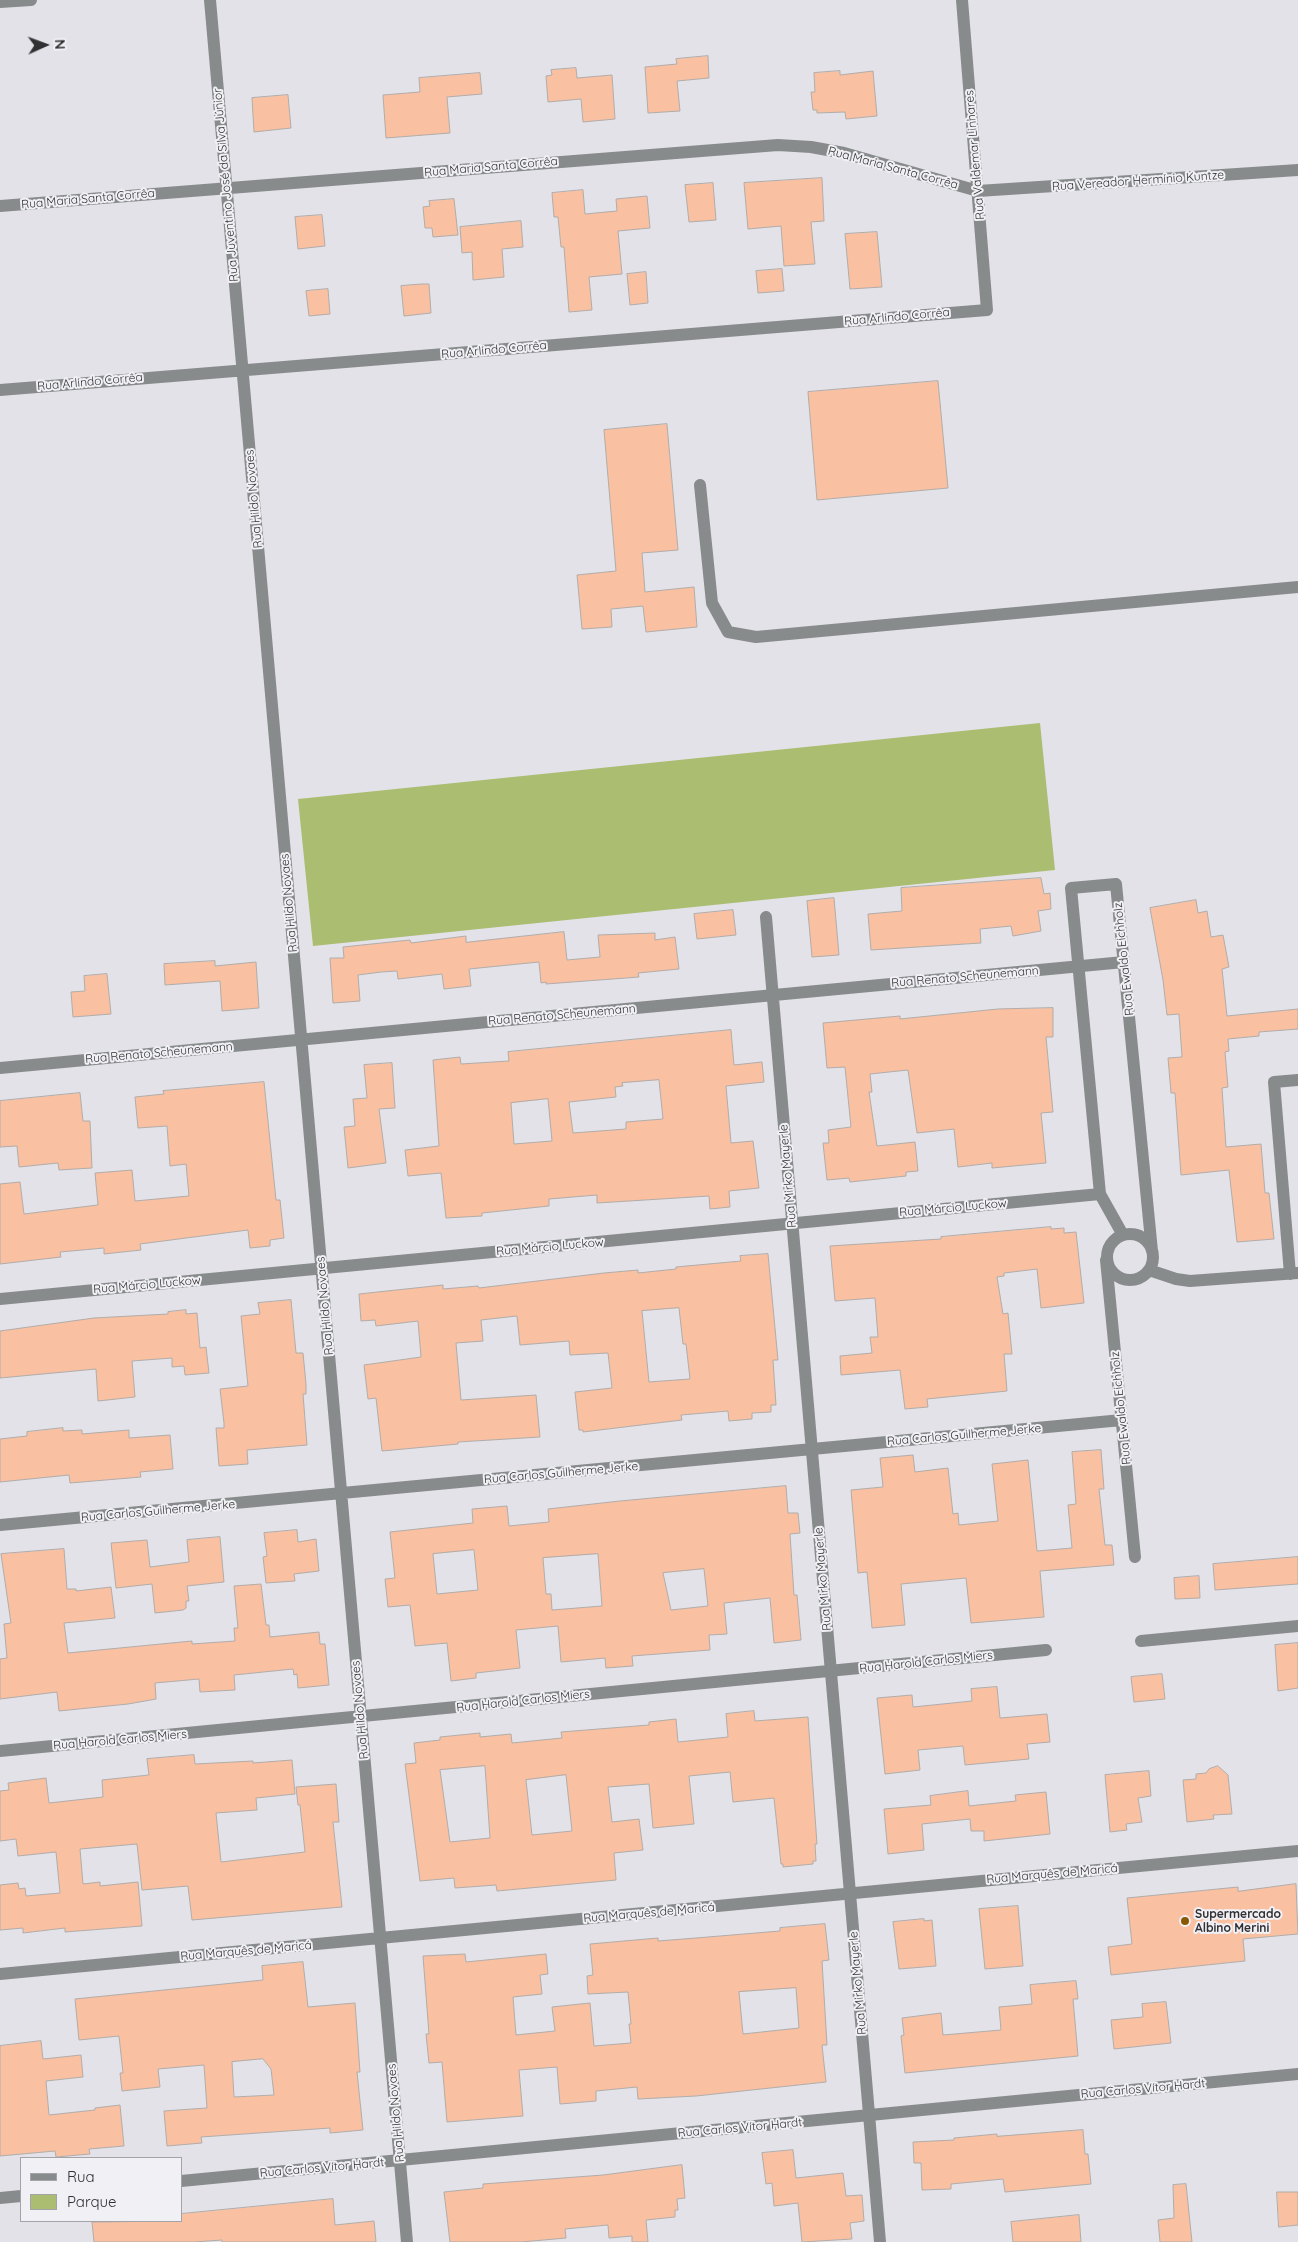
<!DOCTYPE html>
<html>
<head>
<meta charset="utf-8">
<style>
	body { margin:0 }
	#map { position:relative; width:1298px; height:2242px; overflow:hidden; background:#e3e2e8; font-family:Quicksand,sans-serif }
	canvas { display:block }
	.legend { position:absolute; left:20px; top:2157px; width:162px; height:65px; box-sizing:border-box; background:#f0f0f5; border:1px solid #a4a3a7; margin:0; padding:6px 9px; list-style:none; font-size:15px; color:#313033 }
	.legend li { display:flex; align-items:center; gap:10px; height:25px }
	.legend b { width:25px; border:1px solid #a4a3a7 }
	.north { position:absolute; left:20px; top:20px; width:50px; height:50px; -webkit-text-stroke:4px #f0f0f5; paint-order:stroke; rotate:88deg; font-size:14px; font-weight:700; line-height:20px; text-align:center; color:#313033 }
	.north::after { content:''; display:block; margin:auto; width:18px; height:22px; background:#313033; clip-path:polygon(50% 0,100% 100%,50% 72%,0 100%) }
</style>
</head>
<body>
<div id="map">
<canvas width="1298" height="2242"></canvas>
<ul class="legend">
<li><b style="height:6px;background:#888b8b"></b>Rua</li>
<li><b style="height:14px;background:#aabd71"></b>Parque</li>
</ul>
<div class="north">N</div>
</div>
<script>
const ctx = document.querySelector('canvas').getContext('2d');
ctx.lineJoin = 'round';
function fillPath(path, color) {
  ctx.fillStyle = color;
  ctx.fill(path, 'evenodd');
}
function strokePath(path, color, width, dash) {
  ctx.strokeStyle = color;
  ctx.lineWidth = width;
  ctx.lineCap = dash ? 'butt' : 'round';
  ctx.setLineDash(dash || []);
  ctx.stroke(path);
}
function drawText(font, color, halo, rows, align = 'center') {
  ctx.font = font + ' Quicksand,sans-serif';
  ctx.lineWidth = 4;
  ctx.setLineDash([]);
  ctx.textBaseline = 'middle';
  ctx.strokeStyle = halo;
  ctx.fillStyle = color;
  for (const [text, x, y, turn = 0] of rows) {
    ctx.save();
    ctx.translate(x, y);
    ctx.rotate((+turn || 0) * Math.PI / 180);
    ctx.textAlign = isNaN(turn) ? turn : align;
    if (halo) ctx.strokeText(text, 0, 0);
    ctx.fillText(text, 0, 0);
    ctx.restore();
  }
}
const green = new Path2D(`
	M1040,723l15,147 -742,76 -15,-147z`);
const building = new Path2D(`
	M708,56l1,22 -32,3 3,30 -32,2 -3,-46 32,-3 -1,-5z
	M576,68l1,10 35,-3 3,44 -32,3 -2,-23 -33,3 -2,-26 6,-1 -1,-5z
	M840,71v4l33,-4 4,45 -31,3 -1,-7 -28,1v-3h-4l-2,-18h4l-1,-19z
	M480,73l2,21 -35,3 3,36 -64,5 -3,-43 37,-3 -1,-14z
	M288,95l3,33 -37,4 -2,-34z
	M822,178l2,43 -13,1 4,42 -31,2 -3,-40 -33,3 -4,-46z
	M713,183l3,37 -27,2 -4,-37z
	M583,190l2,24 32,-3 -1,-12 31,-3 3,32 -32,3 4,43 -33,3 3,33 -23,2 -5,-65h-3l-3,-30h-4l-2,-24z
	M454,199l4,36 -25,2 -1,-9h-7l-2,-21 7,-1 -1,-5z
	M322,215l3,31 -27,3 -3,-32z
	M521,221l2,26 -21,2 2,28 -31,3 -1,-28 -10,1 -2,-26z
	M877,232l5,55 -32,2 -5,-55z
	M782,269l2,22 -26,2 -2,-22z
	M646,272l2,31 -18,2 -3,-31z
	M422,284h7l2,29 -27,3 -3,-30z
	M328,289l2,25 -21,2 -3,-25z
	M938,381l10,107 -131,12 -9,-108z
	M667,424l11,126 -36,3 3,39 49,-5 3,40 -51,5 -3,-26 -32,3 1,18 -30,2 -5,-54 39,-4 -12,-141z
	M1041,878l3,16 6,-1 1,16 -13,2 3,20 -28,5 -2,-10 -31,3 1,14 -110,7 -3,-36 34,-3 -1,-23z
	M834,898l5,57 -27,2 -5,-56z
	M1196,900l2,13 9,-2 4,26 12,-2 6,32 -7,2 5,47 71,-7v20l-39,3v4l-31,3 1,12 -4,1 3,35 -6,1 4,59 35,-3 4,49h4l5,46 -37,3 -8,-72 -48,5 -6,-82h-4l-3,-35 14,-1 -3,-43 -12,1 -4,-35 -13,-72z
	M733,910l3,25 -39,4 -3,-25z
	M564,932l3,28 33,-3 -2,-22 57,-2v7l20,-3 4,32 -41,4 1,4 -93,7v-2l-5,1 -2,-21 -70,7 2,17 -27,3 -2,-15 -44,5 -1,-8 -16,1 -23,3 2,26 -27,2 -3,-45h14l-1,-11 67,-7 1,3 55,-7v6z
	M215,961v5l41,-4 3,46 -37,3 -2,-30 -55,4 -1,-21z
	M107,974l4,40 -38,3 -2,-25 14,-1 -1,-15z
	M1053,1008v29h-7l7,75 -12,1 5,50 -54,5v-5l-34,4 -4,-38 -37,4 -9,-63 -38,4 2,18h-3l8,54 38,-4 3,29 -12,1v4l-56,6 -1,-4 -22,2 -4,-37h6l-1,-13 23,-3 -6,-60 -18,1 -4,-45 77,-7v3l98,-10z
	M731,1030l3,35 28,-3 2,20 -38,4 5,57 22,-2 6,47 -30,3 1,16 -20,2 -1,-13 -112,7v-8l-48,4v7l-67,7v3l-36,2 -5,-45 -33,3 -3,-26 34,-4 -6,-86 27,-3 1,7 48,-3 -1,-9zM659,1080l4,39 -37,3v7l-53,4 -4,-31 47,-5 -1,-10 8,-1 -1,-3zM548,1099l4,42 -38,3 -3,-41z
	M392,1063l3,45 -16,1 7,54 -38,5 -4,-41 11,-1 -2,-27 14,-1 -3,-33z
	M264,1082l12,118h4l4,38 -14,2v6l-20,2 -2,-18 -108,14 1,6 -37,4v-6l-44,4 1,5 -61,7v-80l20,-2 4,32 74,-9 -3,-32 37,-3 3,31 54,-5 -3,-32 -16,2 -3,-40 -29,2 -3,-31 29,-3 -1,-3z
	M80,1093l3,28h7l2,47 -33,2 -1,-7 -39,4 -2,-21 -17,1v-46z
	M1051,1227v2l13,-1v5l12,-1 8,71 -43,5 -4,-39 -33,4v3l-7,1 6,37 5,-1 4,41h-8l3,37 -80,8 1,8 -23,2 -5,-39 -59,5 -1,-19 32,-3 -2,-16h8l-3,-39 -40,3 -5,-55 111,-7v-2z
	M768,1254l10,106h-5l3,45h-5v7l-19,1v6l-23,2 -1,-10 -47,4 1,5 -99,12v-2h-4l-4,-38 37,-4 -4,-35 -38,2 -1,-14 -49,4 -3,-29 -36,4 2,21 -27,2 5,57 75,-5 4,42 -82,5v2l-76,7 -6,-53 -8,1 -4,-34 57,-8 -3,-36 -42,5 -1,-6 -14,1 -2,-27 84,-9v4l35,-3 1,2 125,-15 34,-3v3l38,-4v-2l65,-6 -1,-5zM679,1308l4,36h3l4,35 -41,3 -7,-71z
	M291,1300l5,53h7l3,31v10h-3l4,51 -60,5 1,14 -29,2 -3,-38h8v-5l-4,-34 28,-3 -7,-70 19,-2 -2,-11z
	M186,1310v4l11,-1 3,35 6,-1 3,26 -24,2 -1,-9 -12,1v-9l-40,3 3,36 -37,4 -2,-32 -96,9v-47l94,-13 74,-4v-2z
	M63,1428v3l19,-1v4l47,-4v8l41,-3 3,34 -33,3 1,5 -71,6 -1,-8 -69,7v-43l27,-3v-4z
	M1101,1450l3,39h-5l6,56h7l2,20 -74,6 4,46 -73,6 -5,-45 -65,6 4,41 -33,3 -5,-56 -9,1 -7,-83 32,-3 -3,-29 33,-3 2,17 33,-4 5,46 5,-1 1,12 39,-4 -6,-57 36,-4 9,91 35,-3 -4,-43 8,-1 -4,-52z
	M786,1486l2,27h10l2,20 -10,1 4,61h3l4,45 -27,3 -4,-45 -46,5 3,31 -18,1 1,15 -78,6 1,10 -27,2 -1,-10 -44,4 -3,-36 -42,4 4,38 -44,5v5l-25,3 -4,-38 -32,3 -5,-41 -22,2 -3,-28 10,-1 -5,-46 83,-9 -1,-14 35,-3 2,20 40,-4 -1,-13 72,-8zM474,1550l4,40 -41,4 -4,-40zM598,1554l4,52 -50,4 -1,-16h-5l-3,-36zM704,1569l4,37 -37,4 -8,-37z
	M297,1530l1,12 18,-3 3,32 -25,3 1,7 -29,2 -3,-26 4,-1 -3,-23z
	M220,1537l4,45 -37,4 2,15h-3v7l-3,2 -28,3 -3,-29 -36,4 -5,-45 36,-3 3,27 39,-5 -2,-22z
	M64,1549l3,40h9v2l35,-4 4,31 -51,5 4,30 124,-12v3l43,-3 -1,-13h4l-4,-42 27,-2 5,41h3l1,12 49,-5 1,12h5l4,41 -31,3 -1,-14 -3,1 -1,-6 -59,6 1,15 -35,2 -1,-13 -44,4 1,16 -28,5 -69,7 -2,-19 -57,7v-40l7,-1 -3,-34 7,-1 -10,-69z
	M1298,1557v27l-83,6 -2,-26z
	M1199,1576l1,22 -25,1 -1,-21z
	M1298,1643v45l-20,3 -3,-46z
	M1162,1674l3,25 -31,3 -3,-25z
	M997,1687l3,31 47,-4 3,28 -23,2 2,15 -64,6 -2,-19 -45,4 2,20 -35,4 -8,-76 35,-3 1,12 59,-6 -1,-12z
	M754,1711l1,10 53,-4 9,127h-2l1,17h-3v3l-30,3v-3h-2l-7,-66 -41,4 -3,-30 -41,4 5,48 -41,4 -4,-44 -41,3 4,35 27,-3 4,31 -29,3 2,27 -119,11 -1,-6 -41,3 -1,-10 -34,3 -15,-117 11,-1 -2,-20 26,-3v-3l40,-4v4l31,-3 1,9 50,-5 -1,-6 88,-7v-3l27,-3 2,23 50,-5 -2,-23zM485,1766l5,72 -40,4 -10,-72zM566,1775l6,56 -40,4 -6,-55z
	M194,1755l1,9 58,-3v2l39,-3 3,34 -39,4 1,12 -41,3 5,49 84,-10 -5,-47h-2l-2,-18 40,-3 3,38h-6l9,85 -150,13 -4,-34 -46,4 -5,-46 -57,5 3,35 17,-2v4l38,-4 4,44 -77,6v-4l-42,5v-5l-23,2v-45l18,-2 1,6 6,-1 1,8 34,-3 -4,-41 -38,4 -2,-17 -16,2v-50l9,-1 -1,-7 38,-5 3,25 54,-6 -1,-17 47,-5 -2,-16z
	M1218,1766l10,9 4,39 -19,1 1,4 -27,3 -4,-42 13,-1v-5l10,-1 3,-4z
	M1149,1771l2,25 -13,2 4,24 -16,2 1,6 -17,2 -5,-57z
	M968,1791l1,15 47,-5 -1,-6 31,-3 4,42 -66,7v-10h-13l-1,-12 -48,5 2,26 -36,4 -4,-45 47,-4 -1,-9z
	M1296,1884l2,50 -55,5 2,22 -134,14 -3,-28 24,-3 -5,-46 111,-11v4z
	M1018,1906l5,60 -38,3 -6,-60z
	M924,1919v2l8,-1 4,46 -37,3 -6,-47z
	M825,1924l4,36 -7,1 5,84h-5l4,37 -130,14 -58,3 -1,-12 -41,4v10l-36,3 -3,-37 -38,3 4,46 -76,6 -5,-60 -13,1 -3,-29h3l-6,-78 42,-2 1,8 80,-8 2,20 -8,1 2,19 -29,3 3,38 39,-4 -3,-24 38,-4 4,43 37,-3 -2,-19h2l-3,-32 -40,2 -1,-18 6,-1 -3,-31 68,-6v3l38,-3 84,-7v-3zM796,1988l3,40 -56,6 -4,-42z
	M303,1962l5,45 47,-4 5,69h-3l6,58 -33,3v-5l-129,9 1,6 -35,3 -3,-35 43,-3 -3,-43 -46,4 2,18 -38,4 -2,-18h3l-4,-37 -40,4 -4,-41 188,-19 -1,-14zM263,2059l8,10 3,26 -40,2 -2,-35z
	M1076,1981l2,18h-5l5,57 -173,17 -4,-37 3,-1 -2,-17 39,-5 2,22 58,-5 -2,-23 33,-3 -2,-19z
	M1166,2002l5,41 -57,6 -3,-29 32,-3 -1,-13z
	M41,2041l2,18 38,-4 2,22 -37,4 3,34 46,-5v-2l25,-3 4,41 -35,3 1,5 -34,3 -1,-6 -55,5v-110z
	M1083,2130l2,24h3l3,30 -86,8 -2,-13 -52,5v5l-29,1 -1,-27h-7l-1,-21 41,-2v-2l43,-4v2z
	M793,2150l3,28 47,-5 3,23 16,-1 2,26 -14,2 2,16 -50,3 -4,-39 -24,3 -2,-23 -6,1 -4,-31z
	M682,2165l3,33 -8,1 1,11h-3v7l-29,3 2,22h-16v-6l-23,2 -1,-13 -43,4 1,9 -45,4h-71l-6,-50 39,-4v-4l120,-9z
	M1186,2184l6,58h-32l-2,-22 16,-2 -1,-33z
	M1277,2192h21v33l-19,2z
	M333,2199l2,26 39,-4 2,21h-154v-2l-28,2h-100l-2,-20 89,-1v-7z
	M1079,2215l2,27h-68l-2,-20z`);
const minor = new Path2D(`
	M210,0l197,2242
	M0,2l31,-2
	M0,206l778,-61 33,2 33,6 134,38 320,-21
	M0,390l987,-80 -25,-310
	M700,485l12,118 16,29 28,5 542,-50
	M766,917l114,1325
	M0,1068l1124,-106
	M1107 1257a23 23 0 1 1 46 0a23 23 0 1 1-46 0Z
	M1123,1235l-23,-41 -29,-306 45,-4 36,367
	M1106,1260l29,297
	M1149,1270l27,9 14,2 108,-8
	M1290,1274l-16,-192 24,-2
	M0,1299l1100,-105
	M0,1525l1122,-105
	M1141,1641l157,-15
	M0,1751l1046,-101
	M0,1974l1298,-123
	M181,2181l1117,-107
	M0,2198l21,-2`);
const markers = [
	[1185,1921,5,"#8a5800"]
];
const streetNames = [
	["Rua Valdemar Linhares",975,155,-95],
	["Rua Maria Santa Corrêa",491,167,-5],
	["Rua Maria Santa Corrêa",893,168,15],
	["Rua Vereador Hermínio Kuntze",1138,181,-4],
	["Rua Juventino José da Silva Júnior",226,185,-95],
	["Rua Maria Santa Corrêa",88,199,-5],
	["Rua Arlindo Corrêa",897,317,-5],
	["Rua Arlindo Corrêa",494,350,-5],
	["Rua Arlindo Corrêa",90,382,-5],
	["Rua Hildo Novaes",254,499,-95],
	["Rua Hildo Novaes",289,903,-95],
	["Rua Ewaldo Eichholz",1124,959,-96],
	["Rua Renato Scheunemann",965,977,-5],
	["Rua Renato Scheunemann",562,1015,-5],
	["Rua Renato Scheunemann",159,1053,-5],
	["Rua Mirko Mayerle",788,1176,-95],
	["Rua Márcio Luckow",953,1208,-5],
	["Rua Márcio Luckow",550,1247,-5],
	["Rua Márcio Luckow",147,1285,-5],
	["Rua Hildo Novaes",325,1306,-95],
	["Rua Ewaldo Eichholz",1121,1408,-96],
	["Rua Carlos Guilherme Jerke",964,1435,-5],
	["Rua Carlos Guilherme Jerke",561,1473,-5],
	["Rua Carlos Guilherme Jerke",158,1511,-5],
	["Rua Mirko Mayerle",823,1579,-95],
	["Rua Harold Carlos Miers",926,1662,-6],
	["Rua Harold Carlos Miers",523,1701,-6],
	["Rua Hildo Novaes",360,1710,-95],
	["Rua Harold Carlos Miers",120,1740,-5],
	["Rua Marquês de Maricá",1052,1874,-5],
	["Rua Marquês de Maricá",649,1913,-5],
	["Rua Marquês de Maricá",246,1951,-5],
	["Rua Mirko Mayerle",858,1983,-95],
	["Rua Carlos Vítor Hardt",1143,2089,-5],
	["Rua Hildo Novaes",396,2113,-95],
	["Rua Carlos Vítor Hardt",740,2128,-5],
	["Rua Carlos Vítor Hardt",322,2168,-5]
];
const poiNames = [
	["Supermercado",1195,1914],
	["Albino Merini",1195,1928]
];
fillPath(green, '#aabd71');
fillPath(building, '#f9c0a2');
strokePath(building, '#b1aca9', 1);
strokePath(minor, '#888b8b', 12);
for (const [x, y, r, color] of markers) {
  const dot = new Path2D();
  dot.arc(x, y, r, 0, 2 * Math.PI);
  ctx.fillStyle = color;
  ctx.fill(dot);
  strokePath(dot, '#f0f0f5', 2);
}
drawText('12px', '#313033', '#f0f0f5', streetNames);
drawText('bold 12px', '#313033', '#f0f0f5', poiNames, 'left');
</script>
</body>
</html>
